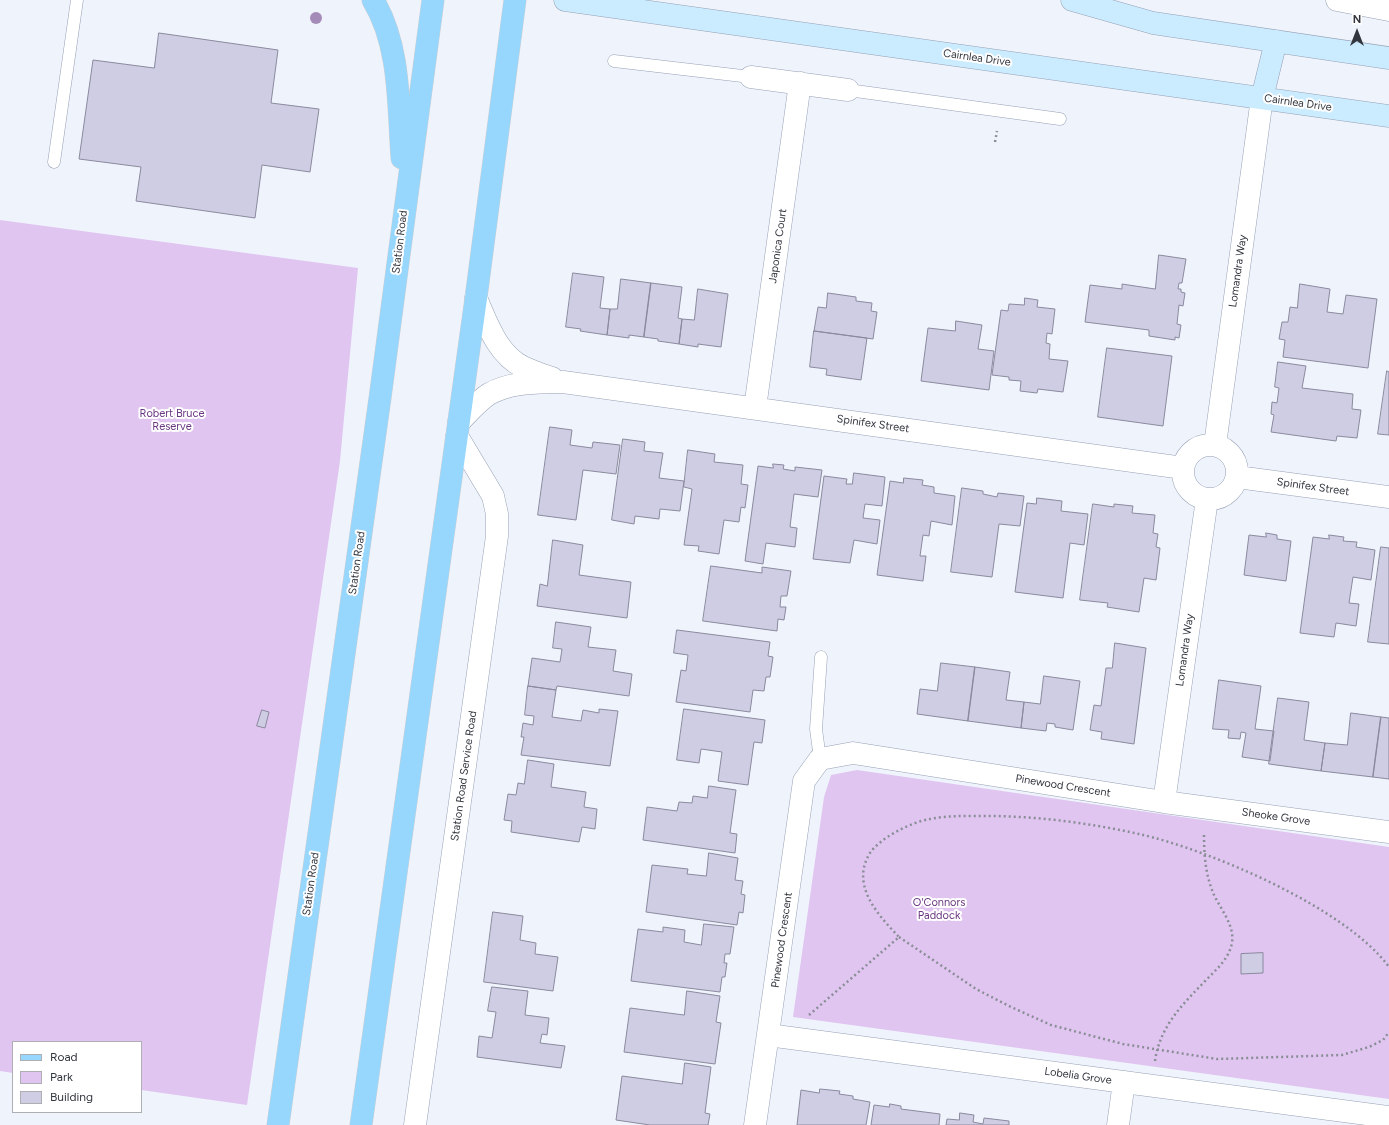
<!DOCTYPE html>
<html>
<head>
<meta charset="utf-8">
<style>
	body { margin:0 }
	#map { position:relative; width:1389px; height:1125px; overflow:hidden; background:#eff4fc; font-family:Figtree,sans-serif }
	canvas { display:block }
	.legend { position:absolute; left:12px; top:1041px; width:130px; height:72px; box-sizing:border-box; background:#fff; border:1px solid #adafb2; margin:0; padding:5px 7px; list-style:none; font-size:12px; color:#32363e }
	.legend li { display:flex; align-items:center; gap:8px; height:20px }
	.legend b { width:20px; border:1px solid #adafb2 }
	.north { position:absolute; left:1337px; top:12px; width:40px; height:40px; -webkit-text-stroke:3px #fff; paint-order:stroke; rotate:0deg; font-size:11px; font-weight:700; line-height:16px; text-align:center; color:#32363e }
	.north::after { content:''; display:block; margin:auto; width:14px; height:18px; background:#32363e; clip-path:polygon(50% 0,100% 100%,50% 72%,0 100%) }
</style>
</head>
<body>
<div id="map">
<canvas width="1389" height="1125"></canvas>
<ul class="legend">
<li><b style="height:5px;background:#97d7fe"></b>Road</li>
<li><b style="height:11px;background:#e1c5f1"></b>Park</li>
<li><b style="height:11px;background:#cecde3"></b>Building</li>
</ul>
<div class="north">N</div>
</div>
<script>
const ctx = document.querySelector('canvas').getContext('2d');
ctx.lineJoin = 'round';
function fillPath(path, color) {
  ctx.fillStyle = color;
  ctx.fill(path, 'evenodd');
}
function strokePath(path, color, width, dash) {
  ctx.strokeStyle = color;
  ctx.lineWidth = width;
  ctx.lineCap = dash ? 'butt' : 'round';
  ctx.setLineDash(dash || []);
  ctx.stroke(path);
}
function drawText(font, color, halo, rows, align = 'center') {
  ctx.font = font + ' Figtree,sans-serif';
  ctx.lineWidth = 4;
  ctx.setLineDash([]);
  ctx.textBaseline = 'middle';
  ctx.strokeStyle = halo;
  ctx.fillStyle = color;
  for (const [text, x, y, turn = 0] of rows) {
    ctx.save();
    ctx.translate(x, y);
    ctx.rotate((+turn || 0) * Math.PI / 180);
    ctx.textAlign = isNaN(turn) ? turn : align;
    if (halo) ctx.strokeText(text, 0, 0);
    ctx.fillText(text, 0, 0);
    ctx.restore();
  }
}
const green = new Path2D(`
	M0,220l358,48 -18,193 -93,644 -106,-15v-48h-128v31l-13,-2z
	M857,770l532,77v252l-596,-82 31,-220 7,-22z`);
const building = new Path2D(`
	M159,33l119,17 -7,53 48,6 -9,63 -48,-7 -7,53 -119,-17 5,-34 -62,-8 14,-99 61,8z
	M1159,255l27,4 -4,24h-3l-1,6h3v3l4,1 -2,13 -4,-1 -2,19 4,1 -2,13 -4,-1v3l-26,-4v-6l-64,-8 5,-37 32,4v-5l33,5z
	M573,273l31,4 -4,31 10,1 -3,26 -27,-4 1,-2 -15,-2z
	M621,279l30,4 -7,54 -15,-2v3l-22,-3 3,-26h7z
	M651,283l31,4 -4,31 4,1 -3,25 -21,-3v-2l-14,-2z
	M1300,284l30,5 -3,23 16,2 3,-19 31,4 -9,69 -85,-11 2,-17 -6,-1 3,-17h6l2,-15 7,1z
	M698,289l30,5 -7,53 -23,-3v3l-19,-3 3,-25 12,1z
	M828,293l28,4v4l16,2 -1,8 6,1 -4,27 -59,-8 4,-24 8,1z
	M1025,298l13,2 -1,7 18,2 -3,25 -5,-1 -1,10 4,1 -1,15 19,2 -5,31 -25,-3 -1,4 -17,-2 1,-10 -12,-1v-3l-17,-2 9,-65 7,1 1,-7 15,1z
	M956,321l26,4 -4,24 16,2 -5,39 -68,-9 7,-53 27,3z
	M814,331l53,7 -6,42 -35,-5 1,-6 -17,-2z
	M1107,348l65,8 -9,70 -65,-9z
	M1278,362l28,4 -4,22 51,6 -1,15 9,1 -4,28 -20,-2 -1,5 -65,-9 3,-17 -3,-1 1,-12 5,1 2,-15 -4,-1z
	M1387,371l2,1v63l-11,-1z
	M550,427l22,3 -2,15 22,3 1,-6 27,3 -4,29 -33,-4 -7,50 -38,-5z
	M623,439l22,3 -1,9 19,2 -4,25 25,3 -4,30 -20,-2 -1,10 -24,-3 -1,8 -22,-4z
	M688,450l27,4 -1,8 29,3 -2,19 7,1 -3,23 -4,-1 -2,15 -15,-2 -5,34 -21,-3 1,-5 -15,-1 8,-56 -8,-2z
	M773,464l11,1 -1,4 12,2v-4l27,3 -4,27 -24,-3 -4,33 7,1 -2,19 -29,-4 -3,21 -18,-3 13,-95 15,2z
	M854,473l31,4 -3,29 -17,-2 -2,14 17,2 -3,24 -23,-4 -4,23 -37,-4 11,-83 23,3 -1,5h6z
	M904,478l19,2 -1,5 12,2v6l21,3 -3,29 -21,-4 -2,15 -6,-1 -3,21h6l-3,25 -46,-6 13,-94 13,2z
	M962,488l21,3v3l14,3 1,-4 26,3 -4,30 -21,-2 -7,53 -41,-5z
	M1037,498l25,3 -1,10 27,3 -4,31 -14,-2 -7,55 -48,-6 12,-89 9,1z
	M1093,504l21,3v-3l19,2 -1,7 23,2 -2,18 5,1 -2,13 4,1 -4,32 -12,-2 -5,34 -32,-5 1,-4 -28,-3z
	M1266,533l11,2v4l14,2 -5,40 -42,-6 5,-40 17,2z
	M1329,535l15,2 -1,4 14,1 -1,5 19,3 -4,30 -18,-3 -4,26 10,1 -3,22 -20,-3 -2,14 -34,-4 13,-96 16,2z
	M553,540l30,5 -4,30 52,7 -4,36 -90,-12 3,-22 7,2z
	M1381,547l8,1v96l-21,-2z
	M711,566l51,7v-6l29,4 -4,25h-6l-1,11h6l-2,13 -6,-1 -1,12 -74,-10z
	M556,622l35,5 -3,20 28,3 -3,21 19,3 -3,22 -72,-10 -1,4 -28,-4 4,-28 28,4 2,-13 -9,-1z
	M677,630l93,12 -2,14 5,1 -3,20h-4l-2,14 -11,-1 -3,22 -74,-10 5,-32 5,1 2,-16 -14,-2z
	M1115,643l31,5 -12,96 -33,-5 1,-7 -12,-2 4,-25 7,1 5,-38h6z
	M941,663l34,4 -7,54 -51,-7 3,-25 17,2z
	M975,667l35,5 -4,28 18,2 -3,26 -53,-7z
	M1044,676l36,5 -7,49 -18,-3v-3l-8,-1 -1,8 -25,-3 3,-26 16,2z
	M1219,680l42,6 -6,43 19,2 -4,30 -28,-4 4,-24 -5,-1 -1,7 -12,-1 1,-8 -16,-1z
	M528,686l28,4 -4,27 29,4 2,-11 16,3v-4l19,2 -8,55 -89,-11 3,-18h-3l2,-14 10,2 1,-9 -9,-1z
	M1278,698l31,4 -5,38 21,3 -4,28 -52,-7z
	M684,709l81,11 -3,23 -8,-1 -6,43 -30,-4 4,-29 -21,-3 -2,14 -22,-3z
	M262,710l7,2 -4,16 -8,-2z
	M1351,713l30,4 -8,60 -52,-6 4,-28 22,2z
	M1381,717l8,1v61l-16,-2z
	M528,760l26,4 -3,23 35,5 -2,15 13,2 -2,20 -13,-2 -3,15 -68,-10 1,-11 -8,-1 4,-26 8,1 2,-12 6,1z
	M709,786l27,4 -6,43 7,1 -2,19 -92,-13 4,-33 30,4 2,-9 13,1 1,-7 14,2z
	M709,853l29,5 -3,22 8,1 -2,13 4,1 -2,18 -4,-1 -2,13 -91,-13 6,-47 36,4 -1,5 19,2z
	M493,912l30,4 -3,24 16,3 -1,11 23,3 -5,34 -69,-9z
	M704,924l30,3 -4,27h-5l-1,9h3l-2,14h-3l-2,15 -89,-11 7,-52 25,3v-5l22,3 -1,12 17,3z
	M1263,953v20l-22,1v-20z
	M492,987l36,4 -3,24 24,3 -2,17 -5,-1 -2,9 25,3 -4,22 -84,-11 2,-21 13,2 4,-26 -8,-1z
	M687,991l33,5 -4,26 5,1 -6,41 -91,-12 6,-44 54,7z
	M685,1063l26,4 -6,46 5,1 -2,11h-58l-34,-5 6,-44 60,8z
	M820,1089l20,2 -1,3 14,2v3l17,3 -4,23h-69l4,-35 18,3z
	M890,1104l11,2v3l39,5 -1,11h-68l3,-20 15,2z
	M960,1113l14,2 -1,7 10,2 1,-6 25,3v4h-63l1,-6 12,1z`);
const path = new Path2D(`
	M995,142l2,-11
	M899,937l77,52 35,18 40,18 72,19 94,15 125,-4 27,-8 14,-7 6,-8
	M809,1015l90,-78c-21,-22 -49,-52 -29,-84 10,-15 41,-31 60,-34 14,-3 28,-3 43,-3 55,-1 112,6 166,18 71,16 207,74 250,133
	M1155,1061c5,-36 29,-58 53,-83 10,-10 21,-20 24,-35 3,-20 -14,-36 -20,-53 -7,-19 -8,-37 -8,-57`);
const lane = new Path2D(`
	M614,61l137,16
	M848,90l212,29
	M54,162l23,-162
	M820,759l-4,-30 5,-72`);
const street = new Path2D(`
	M1337,0l52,10
	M751,77l97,13
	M476,298c11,25 21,56 47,69 9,4 19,8 29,11
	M755,408l45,-325
	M459,422c9,-9 19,-21 30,-28 23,-13 48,-11 74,-12l620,86
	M1183 472a27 27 0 1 1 54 0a27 27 0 1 1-54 0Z
	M1215,445l47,-347
	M1237,477l152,20
	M1164,802l43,-303
	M768,1035l621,82
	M415,1125l82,-589v-22l-4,-18 -36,-60
	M755,1125l49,-344 16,-22 33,-6 311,49 225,30
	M1118,1125l6,-43`);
const secondary = new Path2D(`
	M565,0l824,116
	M1072,0l81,23 236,35
	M1262,98l14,-57`);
const primary = new Path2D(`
	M373,0c28,46 25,106 29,158
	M278,1125l102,-727 53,-398
	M361,1125l115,-827 39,-298`);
const trees = [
	[316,18]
];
const streetNames = [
	["Cairnlea Drive",977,58,8],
	["Cairnlea Drive",1298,103,8],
	["Station Road",400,242,-83],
	["Japonica Court",778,246,-82],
	["Lomandra Way",1238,271,-82],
	["Spinifex Street",873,424,8],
	["Spinifex Street",1313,487,8],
	["Station Road",357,563,-82],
	["Lomandra Way",1185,650,-82],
	["Station Road Service Road",464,776,-82],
	["Pinewood Crescent",1063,786,9],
	["Sheoke Grove",1276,817,8],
	["Station Road",311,884,-82],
	["Pinewood Crescent",782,940,-82],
	["Lobelia Grove",1078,1076,8]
];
const parkNames = [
	["Robert Bruce",172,414],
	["Reserve",172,427],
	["O'Connors",939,903],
	["Paddock",939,916]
];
fillPath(green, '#e1c5f1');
fillPath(building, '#cecde3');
strokePath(building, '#8a899e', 1);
strokePath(lane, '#96a0b4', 13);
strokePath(street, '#96a0b4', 23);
strokePath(secondary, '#96a0b4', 23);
strokePath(primary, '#cecfd1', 23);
strokePath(path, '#898e96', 2.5, [2, 3]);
strokePath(lane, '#fff', 12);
strokePath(street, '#fff', 22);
strokePath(secondary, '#cbebff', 22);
strokePath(primary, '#97d7fe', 22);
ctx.fillStyle = '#a58cb8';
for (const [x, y] of trees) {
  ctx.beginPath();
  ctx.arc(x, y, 6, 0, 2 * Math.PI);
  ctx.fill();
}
drawText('11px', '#32363e', '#fff', streetNames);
drawText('11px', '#683780', '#fff', parkNames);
</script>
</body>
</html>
